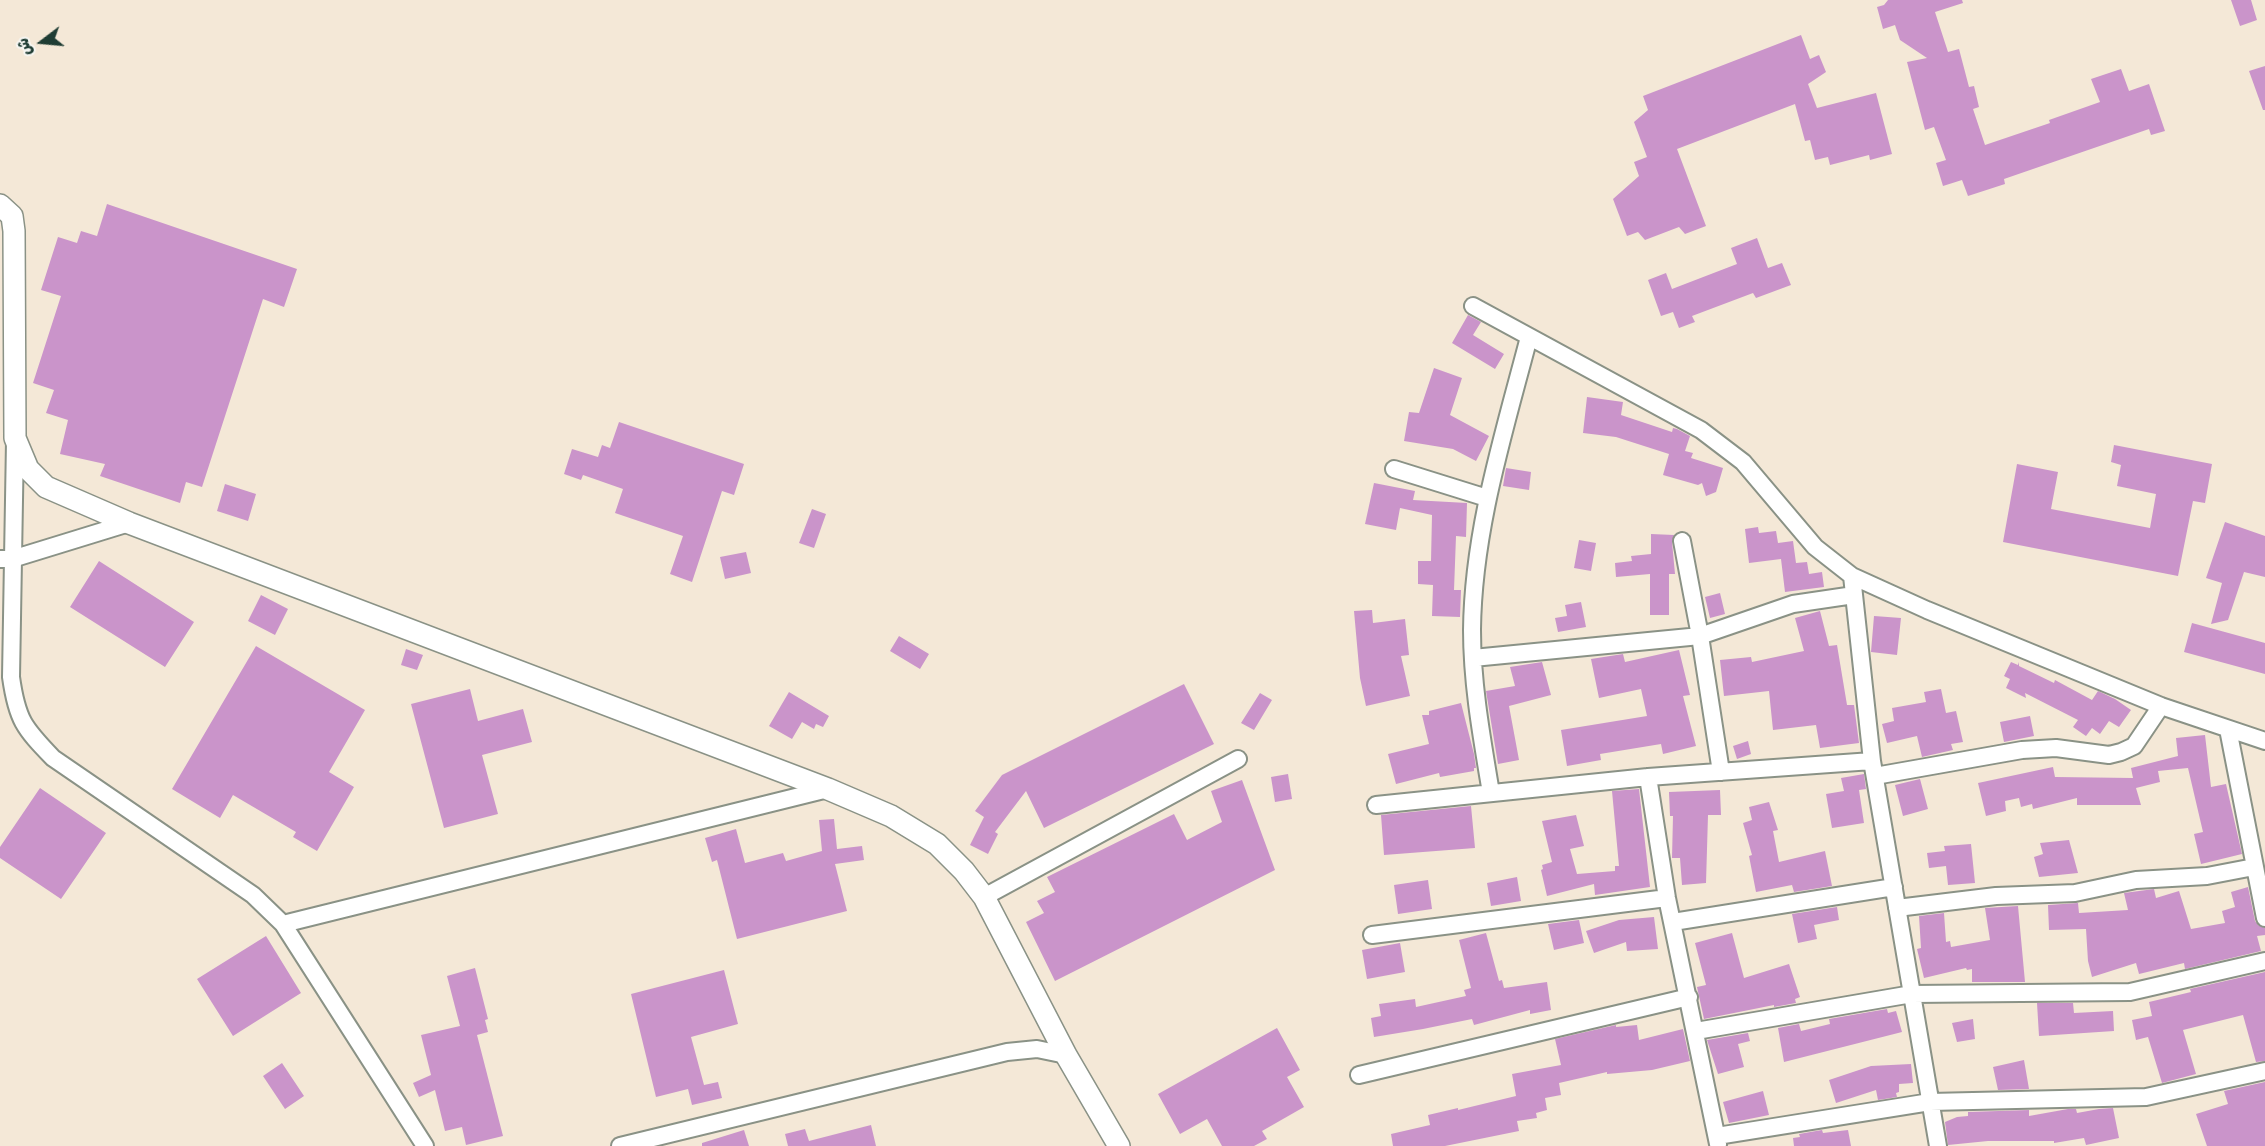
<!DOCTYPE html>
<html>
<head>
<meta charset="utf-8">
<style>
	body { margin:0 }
	#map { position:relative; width:2265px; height:1146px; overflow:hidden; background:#f4e8d7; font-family:"Shantell Sans","Playpen Sans Arabic",sans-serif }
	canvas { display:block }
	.north { position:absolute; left:12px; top:12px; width:60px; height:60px; -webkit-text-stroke:4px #f6f6f2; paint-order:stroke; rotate:254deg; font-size:16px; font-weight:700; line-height:24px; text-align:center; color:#1f3d34 }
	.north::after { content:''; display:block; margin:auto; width:21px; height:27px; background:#1f3d34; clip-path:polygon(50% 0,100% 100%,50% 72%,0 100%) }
</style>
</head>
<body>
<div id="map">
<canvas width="2265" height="1146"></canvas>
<div class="north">ش</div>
</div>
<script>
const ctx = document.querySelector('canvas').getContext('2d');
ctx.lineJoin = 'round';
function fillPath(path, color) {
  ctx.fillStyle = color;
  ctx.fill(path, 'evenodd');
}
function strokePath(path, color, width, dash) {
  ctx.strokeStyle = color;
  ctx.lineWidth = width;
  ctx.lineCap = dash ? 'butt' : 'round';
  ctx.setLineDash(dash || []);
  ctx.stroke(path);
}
const building = new Path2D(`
	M1888,0h74l1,3 -28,9 13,40 11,-3 10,38 5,-1 5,21 -6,2 12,36 65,-22 -1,-3 51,-18 -9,-23 30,-10 8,22 20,-7 16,47 -14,4 -2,-6 -145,50 1,5 -37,12 -6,-16 -19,6 -7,-23 10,-3 -12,-33 -9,3 -18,-68 20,-4 -27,-18 -5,-15 -12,4 -6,-22 7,-2z
	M2231,0h20l6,20 -17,6z
	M1801,35l9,24 9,-4 7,17 -18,12 9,24 59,-15 16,61 -22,6 -1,-5 -39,10 -2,-8 -13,3 -5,-20 -5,1 -10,-37 -118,45 29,77 -21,8 -6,-7 -34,13 -7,-8 -11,4 -14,-37 26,-23 -5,-14 13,-5 -13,-35 14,-12 -5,-14z
	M2265,66v44h-2l-14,-39z
	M107,204l190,65 -13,38 -21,-8 -61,188 -16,-5 -6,21 -80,-27 5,-12 -45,-10 8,-34 -22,-7 8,-23 -21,-7 28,-87 -20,-6 17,-53 19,6 4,-12 16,5z
	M1757,238l11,30 14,-5 9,22 -35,13 -3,-5 -61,23 3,6 -16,6 -6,-16 -12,4 -13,-36 18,-7 6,16 65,-25 -6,-16z
	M1468,315l13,7 -8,13 31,19 -9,15 -43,-26z
	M1434,368l28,10 -12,37 39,21 -13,25 -23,-12 -49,-8 5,-29 10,1z
	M1587,397l36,5 -2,13 51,17 1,-4 4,1 13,7 -5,15 8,2 -2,5 32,10 -7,24 -10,4 -4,-13 -4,2 -35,-10 6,-21 -53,-17 -33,-4z
	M619,422l125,42 -10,31 -12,-4 -30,91 -22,-8 13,-38 -68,-23 8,-24 -40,-14 -2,5 -17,-6 8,-25 26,8 4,-12 8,3z
	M2114,445l98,19 -7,39 -12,-2 -15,75 -175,-34 14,-78 41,8 -7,37 99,19 6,-34 -39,-8 4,-21 -10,-3z
	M1506,468l25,4 -2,18 -26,-4z
	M1374,483l41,8 -2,9 54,3 -1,34 -10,-1 -2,54h7l-1,27 -28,-1 1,-31 -15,-1v-23h13l1,-46 -32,-7 -4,22 -31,-6z
	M225,484l31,10 -8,27 -31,-10z
	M812,509l14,5 -12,34 -15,-5z
	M2225,522l40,14v41l-21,-5 -16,48 -17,4 11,-41 -16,-5z
	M1758,527l1,6 17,-2 2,12 15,-2 3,22 11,-1 2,12 13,-2 2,15 -39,5 -4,-33 -32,4 -4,-34z
	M1651,534l23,1 -2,7 3,32h-6v41h-19v-41l-34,3 -1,-14 17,-2 -1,-5 20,-2z
	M1579,540l17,3 -5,28 -17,-3z
	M746,552l5,21 -26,6 -5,-22z
	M99,561l95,61 -29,45 -95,-60z
	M1720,593l5,21 -15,4 -5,-21z
	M261,595l27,14 -13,26 -27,-14z
	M1581,602l5,25 -28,5 -3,-14 12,-2 -2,-11z
	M1372,610l1,13 32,-4 4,36 -8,1 9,40 -44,10 -6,-28 -6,-67z
	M1820,611l9,35 8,-1 10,60h7l5,38 -39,5 -4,-23 -43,5 -4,-39 -45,5 -4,-36 31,-3 1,5 52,-11 -9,-33z
	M1874,616l27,2 -4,37 -26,-3z
	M2192,623l73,20v31l-81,-22z
	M899,636l30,18 -9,15 -30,-18z
	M256,646l109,64 -36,62 25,15 -37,64 -24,-14 3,-5 -63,-37 -13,23 -48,-29z
	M406,649l17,6 -6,15 -16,-5z
	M1679,650l11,45 -7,1 13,50 -33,8 -2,-10 -61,10 1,6 -34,6 -6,-36 86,-14 -6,-27 -42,9 -8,-39 32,-5 2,8z
	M1542,662l9,33 -42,11 10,54 -21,4 -12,-73 29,-5 -5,-19z
	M2011,662l7,3 1,-3v4l35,17 1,-3 37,20 6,-9 17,8 16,11 -12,17 -10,-6 -9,13 -8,-6 -6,8 -13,-9 5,-7 -53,-27 1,5 -20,-10 4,-9 -6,-3z
	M1184,684l30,60 -170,84 -18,-37 -31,41 3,2 -10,20 -18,-9 14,-28 -9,-6 27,-36z
	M470,689l8,32 45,-12 9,33 -50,13 16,59 -54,14 -33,-124z
	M1941,689l5,24 10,-2 7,31 -12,2 2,6 -31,7 -5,-21 -30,7 -5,-19 12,-3 -2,-13 34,-6 -2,-10z
	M789,692l40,24 -6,11 -7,-3 -2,5 -12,-7 -10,17 -23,-13z
	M1260,693l12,7 -18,30 -13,-7z
	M1461,703l13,51 2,14h-2v3l-34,6 -1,-4 -43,11 -8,-30 41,-10 -7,-29h7v-4z
	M2030,716l4,20 -30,6 -4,-20z
	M2205,735l6,52 15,-3 16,70 -41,10 -7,-30 9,-2 -15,-64 -30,3 2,11 -24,6 5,17h-64v-7l-44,11 -1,-5 -11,3 -2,-9 -14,3 1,10 -20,5 -8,-33 75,-16 2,10 78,1 -2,-10 47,-12 -2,-18z
	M1748,741l3,13 -14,5 -4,-13z
	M1288,774l4,25 -17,3 -4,-25z
	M1864,774l2,15 -7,1 5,33 -32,5 -6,-34 18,-3 -3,-13z
	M1920,779l8,30 -25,7 -8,-31z
	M1242,780l33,90 -220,111 -29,-59 18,-9 -7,-12 18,-9 -8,-15 127,-63 13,26 35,-18 -11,-31z
	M40,788l66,45 -45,66 -61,-41v-11z
	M1639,789l11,98 -55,8 -1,-11 -47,12 -6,-26 2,-1 -1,-4 10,-3 -10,-41 34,-6 8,31 -14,3 7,25 38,-3v-5h4l-7,-75z
	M1720,790l1,25h-13l-2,68 -24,2 -2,-27h-8l1,-42h-3l-1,-24z
	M1769,802l9,28 -5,1 6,31 46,-11 7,35 -38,6 -2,-7 -36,7 -7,-36 3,-1 -9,-32 9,-3 -3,-13z
	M1471,806l4,42 -91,7 -3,-40z
	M834,819l3,30 25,-3 2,14 -29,4 12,47 -110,28 -20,-79 -5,2 -7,-24 31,-9 9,34 38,-10 3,8 36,-10 -3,-31z
	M2069,840l9,33 -39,4 -5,-20 9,-3 -3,-11z
	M1971,844l4,39 -27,2 -2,-19 -17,2 -2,-15 18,-2 -1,-5z
	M1517,877l4,24 -30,5 -4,-23z
	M1428,880l4,29 -34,5 -4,-29z
	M2248,887l7,34 3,4 7,3v7l-8,1 4,15 -76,18 -1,-6 -45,11 -3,-11 -44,14 -4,-16 -2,-32 -37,1 -1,-25 30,-2 1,10 49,-3 -4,-17 30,-4 2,9 23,-7 12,38 34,-6 -3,-12 13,-4 -4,-15z
	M2018,906l7,76h-53v-13l-5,1 -1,-2 -42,10 -7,-29 4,-1 -2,-32 25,-3 2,29 4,-1 1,6 39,-7 -5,-32z
	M1837,907l2,13 -25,5 3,14 -19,4 -6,-29z
	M1654,917l4,32 -31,2 -1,-9 -32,11 -8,-22 33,-11z
	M1579,920l5,23 -30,7 -6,-26z
	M1486,933l13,48 3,-1 2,8 43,-6 4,28 -21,4v-4l-56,15 -2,-6 -49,10 -49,8 -3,-19 10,-2 -2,-12 36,-5 1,8 50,-11 -2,-6 7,-2 -12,-48z
	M1732,933l12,45 45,-14 11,33 -5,2 1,4 -22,4v-2l-70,14 -7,-32 9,-2 -11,-42z
	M266,936l35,57 -68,43 -36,-57z
	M1400,943l5,29 -38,7 -5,-29z
	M475,968l13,51 -3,1 3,12 -11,3 26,101 -37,9 -4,-18 -17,4 -10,-41 -16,7 -6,-14 18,-8 -10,-40 39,-9 -13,-50z
	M724,970l14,54 -47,13 13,48 14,-3 4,16 -30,7 -4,-16 -32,8 -25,-103z
	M2265,972v89l-9,1 -13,-47 -60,15 13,44 -34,9 -14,-46 -12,3 -4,-20 20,-4 -3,-14 42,-10 -1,-3z
	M2037,1003h36l1,10 39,-2 1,20 -75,5z
	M1887,1009l1,4 8,-2 6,21 -118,30 -6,-34 21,-4 2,7 29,-7 -1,-5z
	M1973,1019l2,20 -18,3 -5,-19z
	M1616,1025v2l21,-2 2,15 44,-11 7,32 -38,9 -45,4v-2l-48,11 2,12 -16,3 2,12 -11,3 1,5 -20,3 2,10 -74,15h-52l-2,-12 39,-9 -2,-10 30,-7v2l58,-14 -4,-22 49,-9 -6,-26z
	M1277,1028l23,42 -13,7 17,30 -42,24 5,8 -13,7h-32l-15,-27 -27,15 -22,-40z
	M1748,1033l2,8 -12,3 6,23 -26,7 -11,-34z
	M2024,1060l5,29 -31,1 -5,-23z
	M282,1063l22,33 -19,13 -22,-33z
	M1911,1064l2,19 -14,1v8l-3,1 1,4 -19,3 -2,-10 -40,13 -7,-23 42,-14z
	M2265,1082v64h-58l-11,-32 32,-10 -4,-13z
	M1763,1091l6,24 -40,8 -6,-21z
	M2113,1108l6,30 -33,7 -2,-7 -30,5v-2h-66l-40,4 -3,-23 12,-5 11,-1v-4l61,-2v6l39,-7h8l1,4 22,-4z
	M871,1125l5,21h-88l-3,-12 20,-5 4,12z
	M744,1130l5,16h-47v-3z
	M1822,1130l1,3 25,-3 3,16h-57l-1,-8 7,-1 -1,-3z`);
const minor = new Path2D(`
	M1473,306l228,124 42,32 72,85 37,29 75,34 234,96 104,35
	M15,441l-4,236c6,43 13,51 42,81l200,137 30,29 142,222
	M1394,469l93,29
	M1682,541l18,95 21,136
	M0,559h12l117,-36
	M1852,576l20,185 66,385
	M1473,658l227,-22 93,-32 61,-9
	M2228,729l37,189
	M1875,776l147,-26 34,-2 53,7 12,-3 13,-6 27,-40
	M1648,777l19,121 51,246
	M1491,793c-9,-54 -19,-108 -19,-163 1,-100 32,-197 57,-293
	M1376,805l272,-28 224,-16
	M984,897l254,-138
	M1897,908l99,-12 79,-3 61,-13 71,-4 47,-9
	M1673,922l221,-35
	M283,924l545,-135
	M1372,935l295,-37
	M1696,1031l216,-37 218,-2 135,-31
	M1359,1075l330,-78
	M1717,1136l213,-34 216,-5 119,-26
	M620,1146l387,-94 30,-3 29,6`);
const tertiary = new Path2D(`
	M0,205l12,11 2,15 1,207 13,31 18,18 83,36 699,266 63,27 46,28 27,27 20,26 82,158 53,91`);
fillPath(building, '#ca94ca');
strokePath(minor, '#8a9286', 20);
strokePath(tertiary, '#8a9286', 24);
strokePath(minor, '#fff', 16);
strokePath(tertiary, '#fff', 21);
</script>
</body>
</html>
